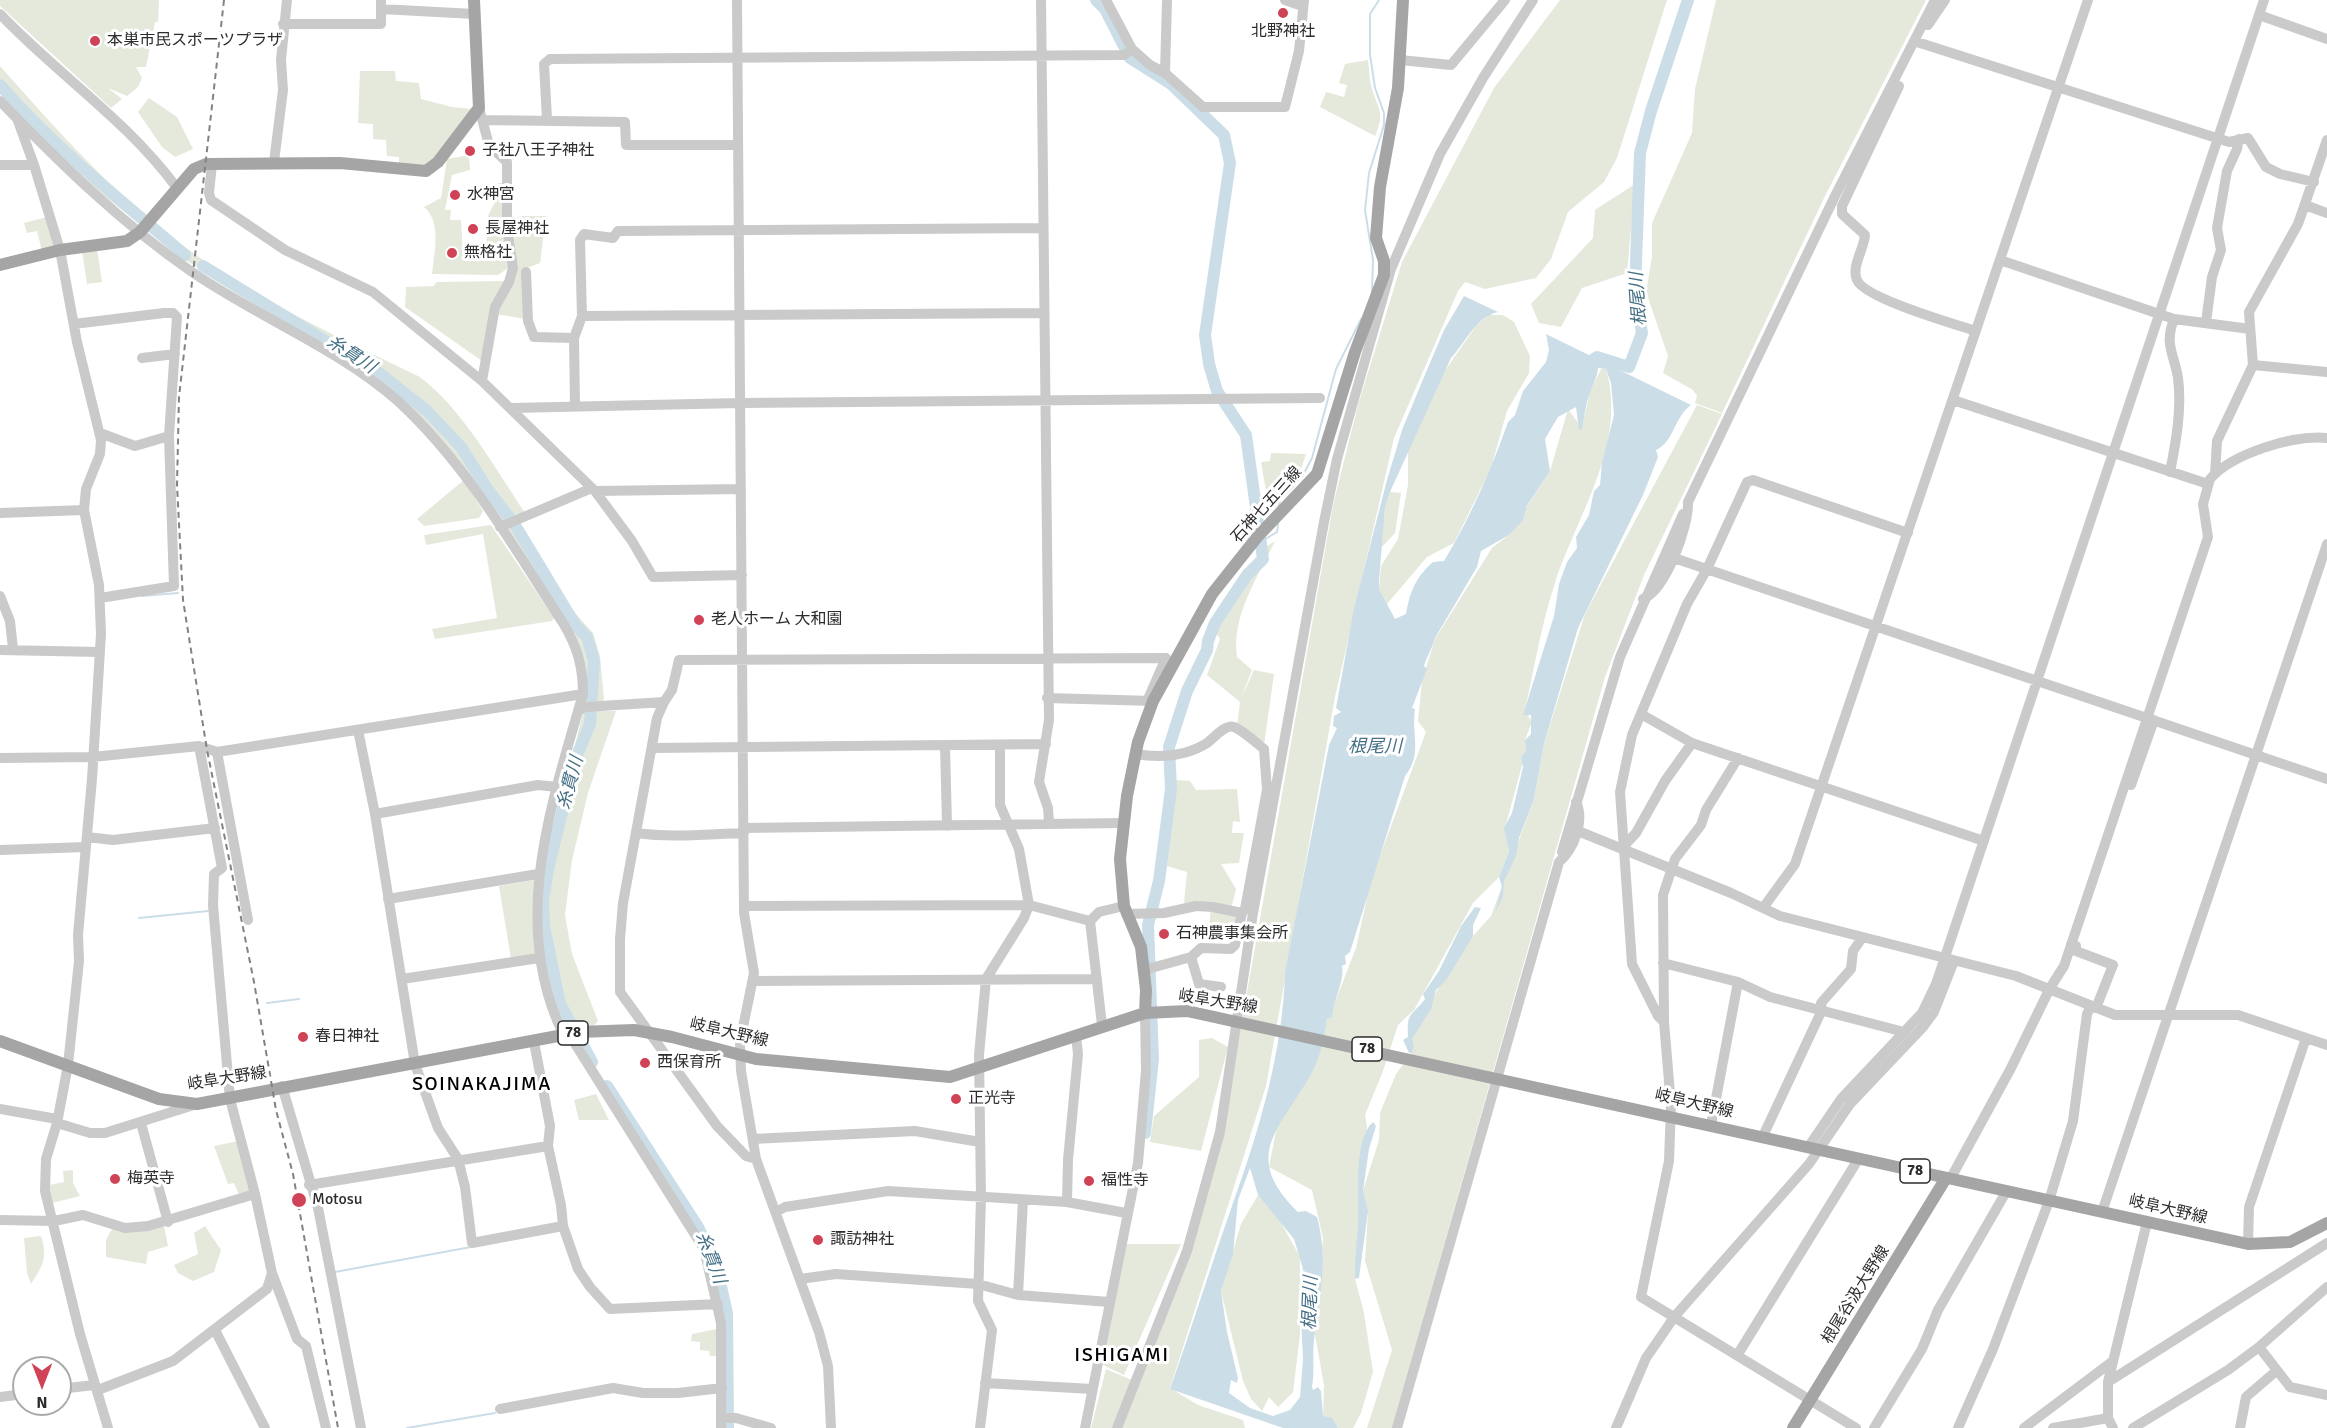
<!DOCTYPE html>
<html>
<head>
<meta charset="utf-8">
<style>
	body { margin:0 }
	#map { position:relative; width:2327px; height:1428px; overflow:hidden; background:#fff; font-family:Signika,sans-serif }
	canvas { display:block }
	.north { position:absolute; left:12px; top:1356px; width:60px; height:60px; box-sizing:border-box; background:#fff; border:2px solid #ababab; border-radius:50%; rotate:180deg; font-size:16px; font-weight:700; line-height:24px; text-align:center; color:#2d2d2d }
	.north::after { content:''; display:block; margin:auto; width:21px; height:27px; background:#d04356; clip-path:polygon(50% 0,100% 100%,50% 72%,0 100%) }
</style>
</head>
<body>
<div id="map">
<canvas width="2327" height="1428"></canvas>
<div class="north">N</div>
</div>
<script>
const ctx = document.querySelector('canvas').getContext('2d');
ctx.lineJoin = 'round';
function fillPath(path, color) {
  ctx.fillStyle = color;
  ctx.fill(path, 'evenodd');
}
function strokePath(path, color, width, dash) {
  ctx.strokeStyle = color;
  ctx.lineWidth = width;
  ctx.lineCap = dash ? 'butt' : 'round';
  ctx.setLineDash(dash || []);
  ctx.stroke(path);
}
function drawText(font, color, halo, rows, align = 'center') {
  ctx.font = font + ' Signika,"Noto Sans JP",sans-serif';
  ctx.lineWidth = 6;
  ctx.setLineDash([]);
  ctx.textBaseline = 'middle';
  ctx.strokeStyle = halo;
  ctx.fillStyle = color;
  for (const [text, x, y, turn = 0] of rows) {
    ctx.save();
    ctx.translate(x, y);
    ctx.rotate((+turn || 0) * Math.PI / 180);
    ctx.textAlign = isNaN(turn) ? turn : align;
    if (halo) ctx.strokeText(text, 0, 0);
    ctx.fillText(text, 0, 0);
    ctx.restore();
  }
}
const green = new Path2D(`
	M0,0h159l-1,22h-3l-9,45h-10l6,11 -4,9 -11,9 -19,-8 14,11 -11,9 -111,-102z
	M1560,0h107l-50,158 -13,24 -36,30 -17,47 -15,19 -51,11 -20,-7 -7,9 -64,147 -59,259 -69,389 -96,302 28,17 45,15 2,8h-154l15,-59 33,14 85,-260 109,-618 25,-100 44,-143 92,-174z
	M1716,0h210l-101,196 -103,217 -27,-10 2,-7 -4,-6 -30,-17 5,-17 -22,-64 6,-35v-34l40,-90 3,-44z
	M1368,60c1,8 1,17 3,25 6,24 15,26 4,51l-55,-29 6,-15 18,5 3,-12 -8,-2 6,-19z
	M0,66c46,52 93,105 146,150 81,70 179,115 274,161 43,33 75,91 105,136l-12,5 56,88 24,27 7,23 4,43 -9,12h21l-28,82 -16,67 -7,55 7,39 26,67 -6,6 -21,1 -16,-26 -15,-78 2,-44 46,-188c-1,-28 -7,-48 -21,-73l-95,-139 -63,-74 -41,-35 -186,-113 -85,-68 -97,-97z
	M360,71h35l1,10 23,2 2,16 31,8 19,2 -41,56 -31,3v-11l-12,-1 -1,-16 -13,-1v-15l-15,-1z
	M149,98l28,19 16,32 -18,8 -13,-10 -24,-35z
	M469,155l1,15 -18,5 -7,35h6l-1,10h11l2,37 23,-1 1,-38 11,-22v-13h6l7,83 -13,9 -66,-1c2,-21 10,-52 -8,-67l17,-9 6,-39z
	M1635,184l-8,89 -45,15 -21,39 -22,-4 -8,-19 62,-66 2,-28z
	M524,216h22l-6,47 -16,6 1,50 -29,-5 19,-62 -2,-34z
	M47,217l9,30 -14,4 -5,-20 -10,2 -3,-10z
	M97,249l5,33 -15,2 -5,-33z
	M504,281l-22,80 -77,-54 1,-20 28,-1 2,-4z
	M1489,315h14l11,7 16,34 -1,17 -22,38 -16,57 -37,75 -27,14 -40,47 -8,-15 2,-23 17,-27 10,-54v-35l36,-78 32,-46z
	M1601,369h5c22,76 -30,147 -52,217 -13,40 -20,83 -29,124l7,12 -7,18 1,11 -21,77 4,23 -10,26 -26,26 -59,107 -16,15 -15,46 -18,44 2,12 -4,64 16,-51 1,-27 16,-39 16,-21v-14l29,-56 32,-47 18,-20 43,-117 10,-55 41,-130 112,-209 25,9 -78,161 -39,102 -213,751h-25l25,-78 -27,-89 3,-50 -13,68 9,34 9,59 -12,41 -8,15h-15l-15,-12 1,-31 -9,-50 8,-97 -11,-48 -43,-23 7,-36 57,-124 23,-59 15,-68 55,-148 -8,-11 4,-41 13,-41 57,-91 17,-13 41,-64 18,-62 14,19 8,-36z
	M1271,453l35,1 -7,21 -21,20 -1,12 -8,2 -8,-47 9,-1z
	M464,480l19,31 -4,7 -55,8 -7,-7z
	M1390,492l11,1 -6,40 -14,15 4,-40z
	M491,525l63,93 -2,3 -117,18 -3,-10 65,-11 -14,-84 -57,11 -2,-10z
	M1275,541c-17,36 -44,75 -38,116l15,13 -12,31 14,-31 20,4 -10,71 -27,-19 3,-24 -33,-27 13,-36 -5,-8 49,-83z
	M1176,780l14,1 6,9 41,-1 3,33 -7,-1 -1,12h12l-5,30 -18,1 15,25 -6,24 8,3 -4,18 -14,-4 -12,9 3,-34 -27,-2 3,-31 -20,-6z
	M534,880l2,75 -25,4 -12,-73z
	M1212,1038l16,9 -27,104 -51,-9 4,-26 45,-39v-37z
	M596,1094l13,26h-30l-5,-20z
	M238,1141l14,53 -12,3 -6,-14 -6,1 -14,-38z
	M73,1170v13l7,13 -28,7 -3,-18 15,-3 -1,-11z
	M1258,1195l21,24 21,38v78l-7,57 -15,15 -9,-10 -7,14 -11,-12 -8,-18 -22,-90 20,-67z
	M164,1226l4,20 -20,6 -2,12 -40,-7v-17l7,-13z
	M205,1226l16,24 -7,22 -21,9 -15,-8 -4,-8 24,-11 -4,-21z
	M41,1236c7,21 2,30 -10,48l-4,-11 -3,-35z
	M1126,1244h55l-57,131 -21,-10z
	M717,1329v27h-7l-1,-5 -9,-1v-8l-9,-1 1,-7z`);
const water = new Path2D(`
	M1464,296l34,16c-23,6 -32,30 -47,46l-61,134 -5,16 -6,73v8l16,30 11,-5c4,-23 10,-37 27,-52l11,-1c26,-43 47,-91 64,-139l7,-7 8,-24 23,-29 3,-12 -3,-16 145,71c-17,12 -17,37 -35,45l2,7 -15,38 -65,133 -34,116 -10,55 -15,39 -3,18 -12,25 -1,15 -8,17 7,-26 -3,-10 10,-26 -5,-23 8,-15 11,-46 -2,-10 5,-6 -1,-11 6,-6v-19h-8l31,-99 5,-32 8,-22 10,-14 -1,-11 13,-22 5,-24 6,-6 2,-23 12,-47 -3,-32 -5,-14 -8,-1c-1,11 -6,18 -9,28 -3,7 -5,24 -7,33l-3,1 -3,-23 -18,10 -13,22 5,32 -23,35 -4,14 -14,15 -28,16 -4,16 -42,71c-3,11 -8,18 -11,28l3,3 -15,39 3,1c-4,25 8,45 -10,67l-55,176 -5,4 1,8 -4,2c3,14 -9,35 -10,51l-5,2c-3,20 -7,40 -17,57 -31,54 -69,80 -12,136l8,-1 11,6c12,42 2,82 -3,124 -2,15 1,30 -2,46l1,3 5,-3 3,4 2,25 9,2 6,10h-55l-113,-39c22,-62 41,-124 63,-186 27,-75 50,-153 52,-231l44,-227 8,-17 -4,-2 1,-10 7,-4 -5,-4 18,-100 33,-128 15,-50 22,-53 20,-47zM1250,1168l8,27 36,44 9,30 -3,28 3,62 -3,38 -10,13 -17,6 -23,-8 -21,-15 2,-13 6,3 1,-5 -11,-46 -6,-41 12,-37 5,-54z
	M1475,907l6,1 -8,17v11l-26,43 -11,11 -5,19 -19,30 2,6 -2,8h-3l-6,-13 5,-3c-1,-26 2,-19 17,-38l-2,-5 16,-23 22,-45z
	M1373,1122l3,4 -7,23 -6,42 5,20 -9,67 -4,1c0,-18 1,-33 3,-51 2,-26 -6,-88 15,-106z`);
const stream = new Path2D(`
	M1372,292l1,-32 -8,-50 4,-37 15,-48v-12l-9,-25 -5,-34v-40l9,-14
	M1279,506l1,-6 22,-23 10,-19 24,-89 25,-50
	M1262,541l15,-9 1,-8
	M142,596l36,-3
	M139,918l69,-7
	M267,1003l32,-4
	M335,1272l136,-25
	M407,1428l88,-15`);
const river = new Path2D(`
	M1096,0l9,9 25,49 41,26 53,51 6,28 -25,172 4,29 8,27 29,44 17,124 -16,16 -32,48 -7,18 -1,9 -20,41 -18,56 2,42 -12,92 -11,44 5,134 -8,74
	M0,85c54,63 122,116 185,170
	M203,266l124,76 37,19 63,50 34,36 27,43 27,35 61,101 11,11 7,24 -4,63 -15,36 -26,105 -6,35 1,26 16,78 32,58
	M1582,367l15,-10 32,10 13,-34 -7,-43 5,-137 11,-42 37,-111
	M607,1086l91,141 18,37 11,49 1,115`);
const minor = new Path2D(`
	M737,0l7,913 10,60 -14,69 1,29 15,88 63,173 9,34 3,62
	M1041,0l8,720 -10,62 9,26 1,14
	M1106,0l26,49 18,16 15,8 38,34h82l14,-56 5,-51
	M1285,0l17,6
	M381,9l93,5
	M0,14c57,60 127,106 177,174
	M2259,15l68,24
	M283,24h98v-24
	M1928,25l17,-25
	M1914,41l315,101 19,-4 18,29 14,7 34,8
	M1400,60l51,5 54,-65
	M1165,73l2,-73
	M1899,86l-57,120v8l23,21c-1,14 -14,32 -8,45 7,18 97,44 119,51
	M0,101c60,62 121,122 192,171 67,46 146,76 207,130 68,63 114,144 164,221 14,23 20,43 20,71 -32,111 -74,231 -19,342
	M479,108l10,37 18,17v65l6,41 -4,14 -14,25 -13,74
	M547,119l-3,-55 6,-5 574,-4 8,-6
	M483,120l142,2 1,23h112
	M274,162l9,-72 -2,-30 6,-60
	M212,164l-3,29 2,7 74,50 88,42 109,89 113,110 37,50 21,36 89,-2
	M0,165h34l-16,-44
	M34,165l26,85 17,92 24,98 -1,14 -14,35 -2,21 15,75 2,49 -9,145 -14,156 1,26 -11,104 -11,58 -11,36 -1,32 35,143 28,94
	M2305,205l22,8
	M2000,260l174,59 76,10
	M526,272l2,49 6,16 40,1
	M582,316l462,-3
	M2206,322l6,-45 9,-27 -4,-22 10,-57 10,-22 2,-10
	M74,324l90,-11h9l4,4 -8,119 5,150 -74,12
	M142,358l33,-4
	M2253,365l74,7
	M1953,400l255,84
	M575,405l-1,-67 8,-22 -2,-76 4,-6 29,4 5,-7 424,-3
	M512,408l228,-5 580,-5
	M100,433l35,13 34,-10
	M2170,472c6,-30 12,-63 8,-94 -4,-25 -14,-33 -4,-59
	M2215,474l2,-33 36,-76 -4,-53 49,-88 29,-84
	M595,491l146,-2
	M0,513l84,-3
	M500,527l92,-39
	M1674,558l653,221
	M0,596l10,25 3,28
	M1643,599c23,-9 46,-73 45,-97l147,-306 100,-196
	M0,650l100,2
	M1047,698l106,3
	M664,702l-7,16 -34,185 -3,36v53l97,134 29,30 10,3
	M578,711l7,-4 79,-5 8,-12 7,-30 487,-2 -18,41
	M1641,714l51,29 292,98
	M358,730l17,84 40,250 23,64 20,31 7,28 7,56 91,-17
	M945,745l2,81
	M199,746l23,122 -8,6 -1,31 17,194 25,95 17,79 25,66 9,7 20,82
	M652,748l394,-4
	M217,752l31,168
	M0,758l93,-1 106,-11 18,6 366,-58
	M1738,758l-32,52 -5,15 -26,34 -12,36 1,127 7,83 -2,56 -28,136 215,131
	M2131,785l23,-65
	M375,814l163,-29 19,2
	M743,828l380,-5
	M1578,831l153,62 49,23 236,60 99,39h123l89,30
	M636,833c36,5 71,1 108,0
	M87,837l26,3 102,-12
	M1622,848l14,-15 29,-52 27,-38
	M0,850l86,-3
	M1562,852l58,-195 63,-143
	M388,899l150,-25
	M744,906l285,-1 61,16
	M1763,908l32,-44 293,-864
	M1126,914l38,-1 32,-7 17,1 29,6 3,-4 22,-119 -3,-41c-8,-6 -20,-18 -30,-22 -9,-3 -20,11 -27,16 -22,14 -47,15 -72,11
	M1090,921l12,104
	M1090,921l9,-9 25,-6
	M2071,944l5,2v5l37,14 -17,43
	M1191,957l8,27 22,3
	M1663,963l75,19 32,15 134,35
	M1144,970l47,-13 10,-9 30,1 4,-4 7,-32
	M402,979l137,-21
	M753,981l344,-2
	M1664,1022l-6,-6 -26,-52 -12,-172 12,-57 55,-131 20,-35 40,-87 6,-2 155,53
	M569,1034l135,215 17,74v105
	M534,1042l16,84 -2,20 13,59 2,21 15,43 12,18 20,22 108,-5
	M282,1086l36,122 43,220
	M0,1109l57,10
	M57,1123l33,10h15l92,-29
	M141,1123l27,99
	M1711,1125l27,-143
	M1763,1136l59,-126 -1,-7 30,-34 2,-18 9,-13
	M753,1139l162,-8 65,11
	M1809,1146l32,-47 81,-86 14,-29 328,-984
	M1946,1178l6,-2 59,-108 39,-80 14,-22 144,-429 -5,-33 7,-25c23,-26 83,-44 117,-41
	M309,1185l239,-39
	M1067,1202l1,-42 10,-106 -2,-18
	M776,1212l9,-5 103,-16 179,11 59,11
	M2102,1212l225,-668
	M0,1220l54,1 29,-6 42,13 23,-2 107,-32
	M2248,1244l1,-37 57,-169
	M800,1279l36,-5 142,10 40,11 91,7
	M1018,1295l5,-95
	M215,1330l50,98
	M2259,1347l31,40 37,8
	M1738,1354l121,-196
	M2108,1382l219,-139
	M985,1383l107,6
	M60,1389l34,-4 4,5 75,-29 94,-72 5,-16
	M0,1397l24,-3
	M500,1409l113,-21 30,5h35l44,-5
	M721,1418h15l35,10
	M980,1428l12,-98 -14,-29 3,-103 -2,-143 7,-76 38,-61 5,-13 -10,-56 -19,-44v-60
	M1085,1428l53,-265 8,-92 -1,-58
	M1117,1428l70,-177 33,-119 33,-219 71,-391 13,-63 54,-190 49,-115 43,-76 50,-78
	M1397,1428l162,-566c15,-13 26,-41 17,-60
	M1616,1428l30,-70 29,-42 134,-152 41,-60 73,-77 11,-15 20,-51
	M1874,1428l48,-79 16,-39 68,-118
	M1958,1428l35,-79 56,-148 24,-80 14,-107 4,-8
	M2024,1428l89,-67
	M2053,1428l55,-10
	M2113,1428l-5,-10v-36l39,-160
	M2133,1428l95,-58 31,-23 68,-60
	M2240,1428l6,-31 29,-25`);
const major = new Path2D(`
	M0,265l60,-15 67,-9 13,-9 54,-63 12,-5 134,-1 86,8 12,-9 41,-54 -5,-108
	M1145,1013l1,-23 -5,-43 -17,-41 -4,-47 7,-63 11,-54 15,-41 59,-107 46,-58 59,-62 38,-122 29,-77v-14l-8,-23 4,-51 18,-99 5,-88
	M0,1041l159,58 38,5 382,-72 55,-2 38,7 84,22 194,18 195,-64 42,-2 1061,233 42,-2 37,-19
	M1793,1428l153,-250`);
const rail = new Path2D(`
	M224,0l-45,397 -2,88 6,115 24,150 47,232 22,128 17,64 45,254`);
const markers = [
	[1283,13,6,"#d04356"],
	[95,41,6,"#d04356"],
	[470,151,6,"#d04356"],
	[455,195,6,"#d04356"],
	[473,229,6,"#d04356"],
	[452,253,6,"#d04356"],
	[699,620,6,"#d04356"],
	[1164,934,6,"#d04356"],
	[303,1037,6,"#d04356"],
	[645,1063,6,"#d04356"],
	[956,1099,6,"#d04356"],
	[115,1179,6,"#d04356"],
	[1089,1181,6,"#d04356"],
	[299,1200,8,"#d04356"],
	[818,1240,6,"#d04356"]
];
const shields = [
	[573,1033,30],
	[1367,1049,30],
	[1915,1171,30]
];
const shieldNames = [
	["78",573,1033],
	["78",1367,1049],
	["78",1915,1171]
];
const poiNames = [
	["北野神社",1283,32,"center"],
	["本巣市民スポーツプラザ",107,41],
	["子社八王子神社",482,151],
	["水神宮",467,195],
	["長屋神社",485,229],
	["無格社",464,253],
	["老人ホーム 大和園",711,620],
	["石神農事集会所",1176,934],
	["春日神社",315,1037],
	["西保育所",657,1063],
	["正光寺",968,1099],
	["梅英寺",127,1179],
	["福性寺",1101,1181],
	["Motosu",312,1200],
	["諏訪神社",830,1240]
];
const streetNames = [
	["石神七五三線",1267,505,-48],
	["岐阜大野線",1218,1002,9],
	["岐阜大野線",729,1033,13],
	["岐阜大野線",227,1079,-9],
	["岐阜大野線",1694,1104,13],
	["岐阜大野線",2168,1210,13],
	["根尾谷汲大野線",1856,1295,-58]
];
const waterNames = [
	["根尾川",1639,299,-94],
	["糸貫川",351,355,33],
	["根尾川",1375,747],
	["糸貫川",571,783,-75],
	["糸貫川",710,1258,69],
	["根尾川",1311,1303,-88]
];
const quarterNames = [
	["SOINAKAJIMA",482,1085],
	["ISHIGAMI",1122,1356]
];
fillPath(green, '#e4e9dc');
fillPath(water, '#cbdee7');
strokePath(stream, '#cbdee7', 2);
strokePath(river, '#cbdee7', 12);
strokePath(minor, '#cacaca', 10);
strokePath(major, '#a5a5a5', 12);
strokePath(rail, '#828282', 2, [6, 4.5]);
for (const [x, y, r, color] of markers) {
  const dot = new Path2D();
  dot.arc(x, y, r, 0, 2 * Math.PI);
  ctx.fillStyle = color;
  ctx.fill(dot);
  strokePath(dot, '#fff', 2);
}
for (const [x, y, w] of shields) {
  const box = new Path2D();
  box.roundRect(x - w / 2, y - 12, w, 24, 4.5);
  ctx.fillStyle = '#fff';
  ctx.fill(box);
  strokePath(box, '#2d2d2d', 1.5);
}
drawText('bold 15px', '#2d2d2d', null, shieldNames);
drawText('16px', '#2d2d2d', '#fff', poiNames, 'left');
drawText('16px', '#2d2d2d', '#fff', streetNames);
drawText('italic 18px', '#457085', '#fff', waterNames);
ctx.letterSpacing = '1.5px';
drawText('20px', '#000', '#fff', quarterNames);
ctx.letterSpacing = '0px';
</script>
</body>
</html>
